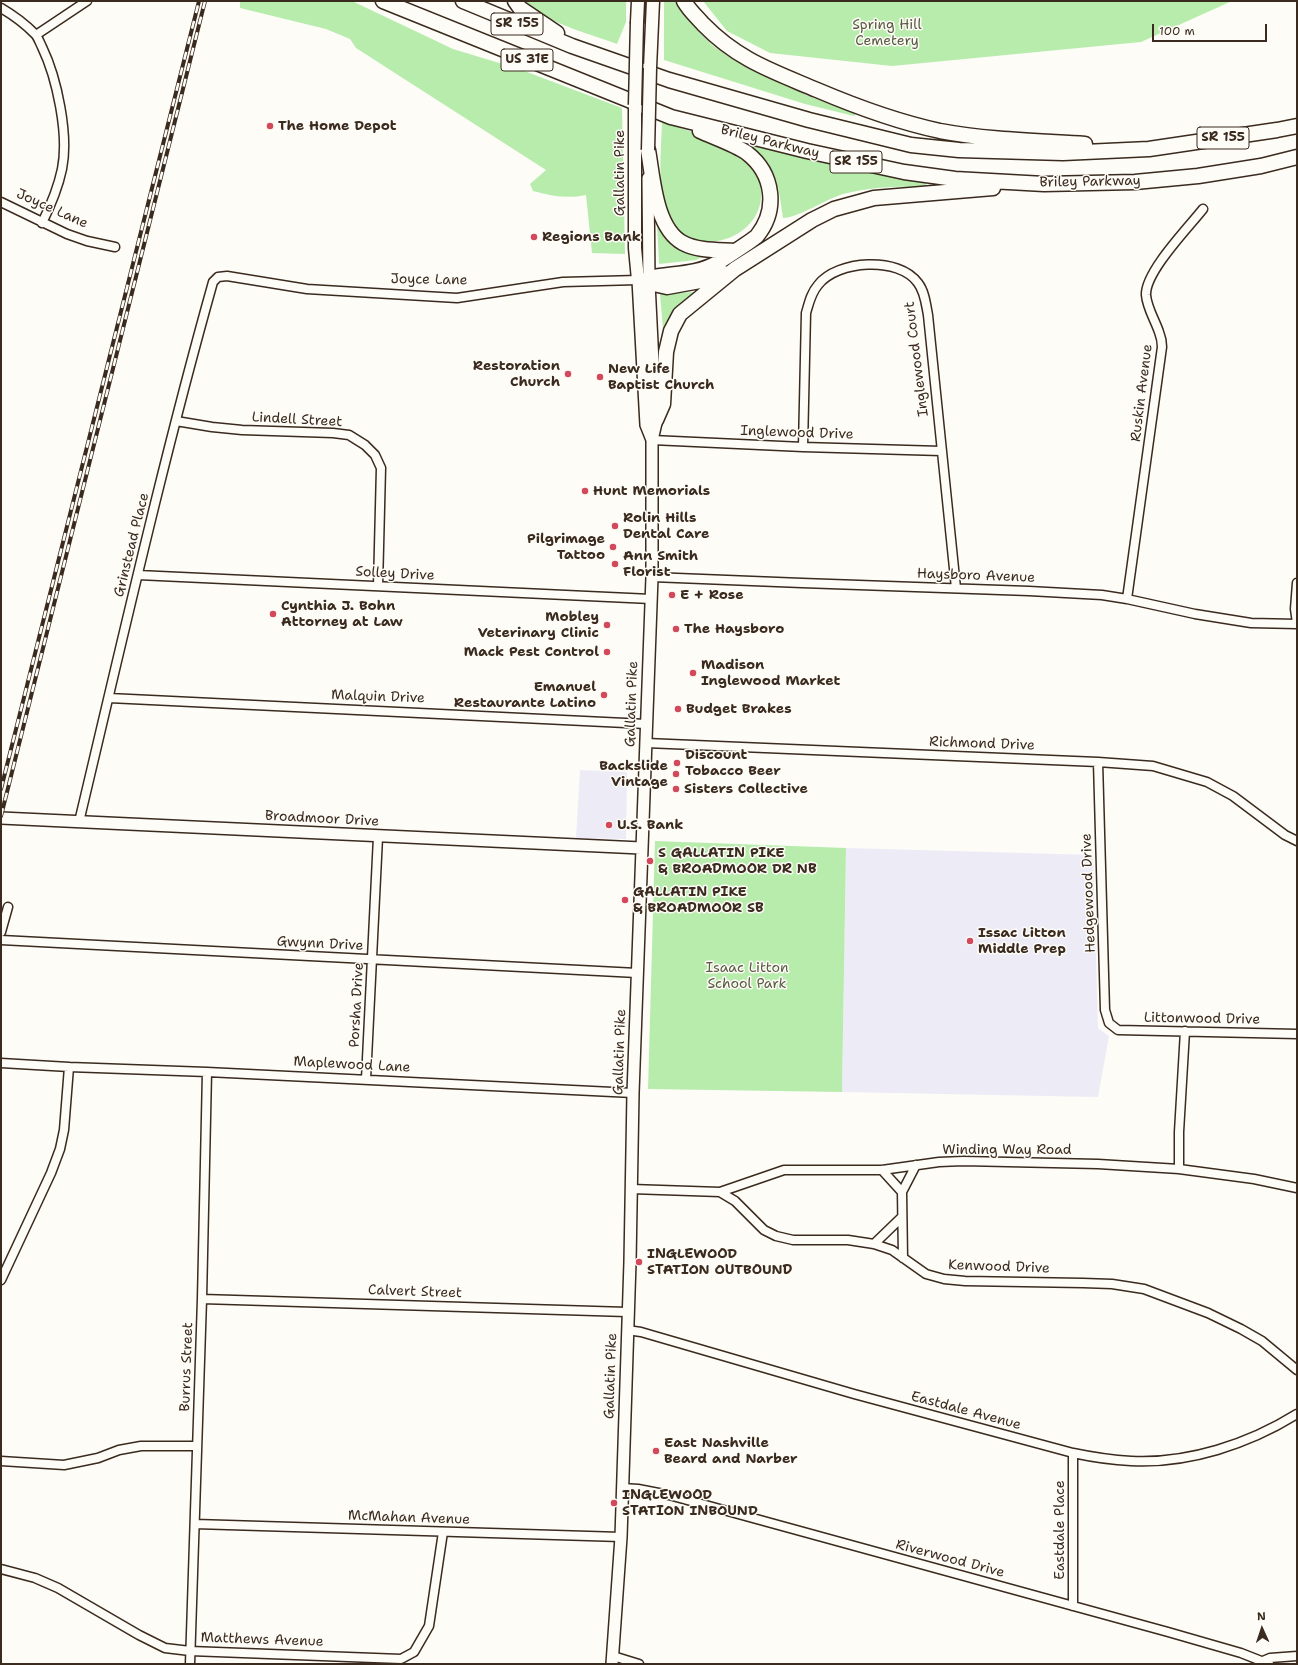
<!DOCTYPE html>
<html>
<head>
<meta charset="utf-8">
<style>
	body { margin:0 }
	#map { position:relative; width:1298px; height:1665px; overflow:hidden; background:#fdfcf7; font-family:"Shantell Sans",sans-serif }
	canvas { display:block }
	.frame { position:absolute; inset:0; border:2px solid #3b2a1e; pointer-events:none }
	.north { position:absolute; left:1242px; top:1609px; width:40px; height:40px; -webkit-text-stroke:3px #fdfcf7; paint-order:stroke; rotate:357deg; font-size:11px; font-weight:700; line-height:16px; text-align:center; color:#3b2a1e }
	.north::after { content:''; display:block; margin:auto; width:14px; height:18px; background:#3b2a1e; clip-path:polygon(50% 0,100% 100%,50% 72%,0 100%) }
	.scale { position:absolute; left:1152px; top:24px; width:115px; height:18px; box-sizing:border-box; border:2px solid #3b2a1e; border-top:0; padding-left:5px; font-size:12px; line-height:14px; white-space:nowrap; color:#3b2a1e; -webkit-text-stroke:3px #fdfcf7; paint-order:stroke }
</style>
</head>
<body>
<div id="map">
<canvas width="1298" height="1665"></canvas>
<div class="frame"></div>
<div class="north">N</div>
<div class="scale">100 m</div>
</div>
<script>
const ctx = document.querySelector('canvas').getContext('2d');
ctx.lineJoin = 'round';
function fillPath(path, color) {
  ctx.fillStyle = color;
  ctx.fill(path, 'evenodd');
}
function strokePath(path, color, width, dash) {
  ctx.strokeStyle = color;
  ctx.lineWidth = width;
  ctx.lineCap = dash ? 'butt' : 'round';
  ctx.setLineDash(dash || []);
  ctx.stroke(path);
}
function drawText(font, color, halo, rows, align = 'center') {
  ctx.font = font + ' "Shantell Sans",sans-serif';
  ctx.lineWidth = 3;
  ctx.setLineDash([]);
  ctx.textBaseline = 'middle';
  ctx.strokeStyle = halo;
  ctx.fillStyle = color;
  for (const [text, x, y, turn = 0] of rows) {
    ctx.save();
    ctx.translate(x, y);
    ctx.rotate((+turn || 0) * Math.PI / 180);
    ctx.textAlign = isNaN(turn) ? turn : align;
    if (halo) ctx.strokeText(text, 0, 0);
    ctx.fillText(text, 0, 0);
    ctx.restore();
  }
}
const built = new Path2D(`
	M580,770l47,2 -1,67 -50,-1z
	M846,848l247,7 5,173 11,8 -11,61 -256,-5z`);
const green = new Path2D(`
	M240,1h112l101,48 66,20 103,39 3,146 -33,-1 -6,-58c-18,4 -35,1 -53,-4l-3,-7 16,-14 -190,-122 -6,-9 -24,-10 -86,-21z
	M521,1h105v21l-9,22c-33,-12 -69,-21 -96,-43z
	M664,1h13l21,30 14,14 21,15 73,35 50,19 -2,2 -49,-12 -141,-44z
	M703,1h529l-91,41 -249,24 -122,-13 -43,-22z
	M662,122c29,9 57,18 80,36 4,3 10,6 12,9 3,5 5,13 6,18 9,38 -35,67 -69,53 -6,-3 -15,-8 -19,-15 -16,-29 -11,-68 -10,-101z
	M743,140l115,30 68,13v4c-28,-1 -56,0 -83,7 -16,5 -46,24 -60,24 -5,-36 -7,-58 -41,-77z
	M657,224l1,1 47,31 -9,4 -37,4z
	M694,292l-14,14 -17,23 -3,-35z
	M655,841l191,7 -4,244 -194,-3z`);
const street = new Path2D(`
	M1,8c12,7 24,16 34,26 3,3 5,9 7,13 15,31 27,88 20,122 -4,19 -11,36 -20,54
	M36,35l51,-34
	M1,202l66,32 20,7 28,6
	M176,421l36,6 30,3 91,3 16,2 16,10 10,10 6,13 -3,118
	M652,440l151,7 138,4
	M803,447l3,-134c3,-10 5,-20 12,-28 19,-25 81,-29 100,-2 7,9 8,22 10,32l28,273
	M138,575l513,24
	M652,577l150,6 227,8 73,4 25,4 68,15 56,9 46,1
	M1297,583l-2,26 2,14
	M1127,599l35,-252c0,-4 -1,-10 -3,-15 -4,-12 -12,-24 -13,-37 -1,-23 42,-67 57,-86
	M109,698l537,26
	M646,743l452,19 55,4 54,16 26,14 52,39 12,6
	M1098,762l7,248 4,13 9,7 179,4
	M79,822c43,-181 84,-362 134,-540l5,-5 9,-1 80,13 150,9 106,-16 75,-2
	M1,932l7,-25
	M1,940l636,33
	M1,1063l68,4 138,5 426,21
	M366,1079l12,-242
	M1179,1169v-37l6,-101
	M882,1170l20,22 1,66
	M631,1189l89,3 15,9 29,29 12,6 17,4h55l26,4 18,6 34,24 18,5 21,2 118,2 29,1 32,5 64,24 33,16 21,12 35,29
	M720,1192l64,-22h98l57,-8 24,-1 135,3 81,5 75,10 43,9
	M902,1192l14,-27
	M874,1244l28,-27
	M1,1280l50,-107 9,-24 4,-19 5,-63
	M202,1299l425,13
	M627,1330l14,2 213,62 219,59c19,4 38,7 58,8 57,3 118,-17 166,-47
	M1,1461l63,4 34,-7 21,-8 22,-4h56
	M622,1488l16,1 31,6 499,137 73,21 28,11
	M195,1524l426,13
	M1,1569l34,9 23,10 81,47 26,13 25,3 211,8 13,-7 15,-26 14,-94
	M1073,1606v-153
	M613,1656l26,8
	M1263,1661l7,-3 27,-2
	M190,1664l12,-365 5,-227`);
const secondary = new Path2D(`
	M646,278l-8,2 8,145 6,15
	M1,818l640,30
	M612,1664l9,-127 9,-275 3,-169 19,-516v-137l4,-17 -7,-140 -1,-105`);
const primary = new Path2D(`
	M637,22l1,-21
	M650,68l3,-67
	M635,105v143l3,32 11,3`);
const highway = new Path2D(`
	M383,1l288,116 136,34 97,21 51,7 89,5 91,-2 63,-6 63,-10 36,-9
	M463,1l109,45 97,34 140,40 102,25 48,5 104,3 86,-4 128,-19 20,-4
	M515,1l5,7 37,25
	M684,1c5,9 12,15 19,23 35,36 69,47 114,66 40,17 81,32 123,41 48,9 97,10 145,13
	M648,150c5,27 7,78 35,93 15,8 35,7 52,8
	M649,278c22,-5 47,-3 68,-15 5,-3 36,-23 40,-27 21,-26 17,-62 -10,-83 -11,-8 -34,-16 -47,-22
	M649,283l18,4 33,-6 24,-8
	M656,420l7,-16 3,-52 5,-21 9,-17 55,-45 77,-49 22,-11 40,-11 119,-10`);
const rail = new Path2D(`
	M1,789l198,-788
	M1,816l204,-815`);
const primaryBridge = new Path2D(`
	M635,105l2,-83
	M648,150l2,-82`);
const markers = [
	[270,126,4,"#d1495b"],
	[534,237,4,"#d1495b"],
	[568,374,4,"#d1495b"],
	[600,377,4,"#d1495b"],
	[585,491,4,"#d1495b"],
	[615,526,4,"#d1495b"],
	[613,547,4,"#d1495b"],
	[615,564,4,"#d1495b"],
	[672,595,4,"#d1495b"],
	[273,614,4,"#d1495b"],
	[607,625,4,"#d1495b"],
	[676,629,4,"#d1495b"],
	[607,652,4,"#d1495b"],
	[693,673,4,"#d1495b"],
	[604,695,4,"#d1495b"],
	[678,709,4,"#d1495b"],
	[677,763,4,"#d1495b"],
	[676,774,4,"#d1495b"],
	[676,789,4,"#d1495b"],
	[609,825,4,"#d1495b"],
	[650,861,4,"#d1495b"],
	[625,900,4,"#d1495b"],
	[970,941,4,"#d1495b"],
	[639,1262,4,"#d1495b"],
	[656,1451,4,"#d1495b"],
	[614,1503,4,"#d1495b"]
];
const shields = [
	[517,24,52],
	[527,60,52],
	[1223,138,52],
	[856,162,52]
];
const shieldNames = [
	["SR 155",517,24],
	["US 31E",527,60],
	["SR 155",1223,138],
	["SR 155",856,162]
];
const parkNames = [
	["Spring Hill",887,25],
	["Cemetery",887,41],
	["Isaac Litton",747,968],
	["School Park",747,984]
];
const poiNames = [
	["The Home Depot",278,126],
	["Regions Bank",542,237],
	["Restoration",560,366,"right"],
	["Church",560,382,"right"],
	["New Life",608,369],
	["Baptist Church",608,385],
	["Hunt Memorials",593,491],
	["Rolin Hills",623,518],
	["Dental Care",623,534],
	["Pilgrimage",605,539,"right"],
	["Tattoo",605,555,"right"],
	["Ann Smith",623,556],
	["Florist",623,572],
	["E + Rose",680,595],
	["Cynthia J. Bohn",281,606],
	["Attorney at Law",281,622],
	["Mobley",599,617,"right"],
	["Veterinary Clinic",599,633,"right"],
	["The Haysboro",684,629],
	["Mack Pest Control",599,652,"right"],
	["Madison",701,665],
	["Inglewood Market",701,681],
	["Emanuel",596,687,"right"],
	["Restaurante Latino",596,703,"right"],
	["Budget Brakes",686,709],
	["Discount",685,755],
	["Tobacco Beer",685,771],
	["Backslide",668,766,"right"],
	["Vintage",668,782,"right"],
	["Sisters Collective",684,789],
	["U.S. Bank",617,825],
	["S GALLATIN PIKE",658,853],
	["& BROADMOOR DR NB",658,869],
	["GALLATIN PIKE",633,892],
	["& BROADMOOR SB",633,908],
	["Issac Litton",978,933],
	["Middle Prep",978,949],
	["INGLEWOOD",647,1254],
	["STATION OUTBOUND",647,1270],
	["East Nashville",664,1443],
	["Beard and Narber",664,1459],
	["INGLEWOOD",622,1495],
	["STATION INBOUND",622,1511]
];
const streetNames = [
	["Briley Parkway",770,142,14],
	["Gallatin Pike",620,173,-90],
	["Briley Parkway",1090,182,-1],
	["Joyce Lane",52,209,24],
	["Joyce Lane",429,280,1],
	["Inglewood Court",917,359,-97],
	["Ruskin Avenue",1142,393,-83],
	["Lindell Street",297,420,3],
	["Inglewood Drive",797,433,2],
	["Grinstead Place",132,545,-76],
	["Solley Drive",395,574,3],
	["Haysboro Avenue",976,576,2],
	["Malquin Drive",378,697,2],
	["Gallatin Pike",632,704,-88],
	["Richmond Drive",982,744,2],
	["Broadmoor Drive",322,819,3],
	["Hedgewood Drive",1089,893,-92],
	["Gwynn Drive",320,944,3],
	["Porsha Drive",357,1005,-87],
	["Littonwood Drive",1202,1019,1],
	["Gallatin Pike",620,1052,-88],
	["Maplewood Lane",352,1065,3],
	["Winding Way Road",1007,1150],
	["Kenwood Drive",999,1267,2],
	["Calvert Street",415,1292,2],
	["Burrus Street",187,1367,-88],
	["Gallatin Pike",611,1376,-88],
	["Eastdale Avenue",966,1411,15],
	["McMahan Avenue",409,1518,2],
	["Eastdale Place",1060,1530,-90],
	["Riverwood Drive",950,1559,15],
	["Matthews Avenue",262,1640,2]
];
fillPath(built, '#edebf6');
fillPath(green, '#b8ecad');
strokePath(street, '#3b2a1e', 11);
strokePath(secondary, '#3b2a1e', 14);
strokePath(primary, '#3b2a1e', 15);
strokePath(highway, '#3b2a1e', 17);
strokePath(street, '#fdfcf7', 8);
strokePath(secondary, '#fdfcf7', 11);
strokePath(primary, '#fdfcf7', 12);
strokePath(highway, '#fdfcf7', 14);
strokePath(rail, '#3b2a1e', 4);
strokePath(rail, '#fdfcf7', 2.5, [8]);
strokePath(primaryBridge, '#3b2a1e', 15, []);
strokePath(primaryBridge, '#fdfcf7', 12);
for (const [x, y, r, color] of markers) {
  const dot = new Path2D();
  dot.arc(x, y, r, 0, 2 * Math.PI);
  ctx.fillStyle = color;
  ctx.fill(dot);
  strokePath(dot, '#fdfcf7', 1.5);
}
for (const [x, y, w] of shields) {
  const box = new Path2D();
  box.roundRect(x - w / 2, y - 11, w, 22, 3);
  ctx.fillStyle = '#fdfcf7';
  ctx.fill(box);
  strokePath(box, '#3b2a1e', 1);
}
drawText('bold 13px', '#3b2a1e', null, shieldNames);
drawText('14px', '#5a5a42', '#fdfcf7', parkNames);
drawText('bold 14px', '#3b2a1e', '#fdfcf7', poiNames, 'left');
drawText('14px', '#3b2a1e', '#fdfcf7', streetNames);
</script>
</body>
</html>
